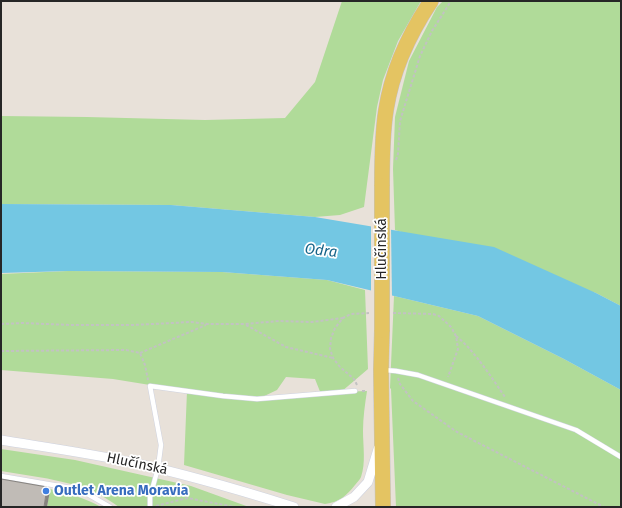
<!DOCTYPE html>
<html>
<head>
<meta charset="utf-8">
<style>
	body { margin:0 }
	#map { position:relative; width:622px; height:508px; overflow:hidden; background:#e8e1d9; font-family:"Fira Sans",sans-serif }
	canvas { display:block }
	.frame { position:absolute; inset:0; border:2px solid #262626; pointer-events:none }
</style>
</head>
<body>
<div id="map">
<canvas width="622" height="508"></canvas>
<div class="frame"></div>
</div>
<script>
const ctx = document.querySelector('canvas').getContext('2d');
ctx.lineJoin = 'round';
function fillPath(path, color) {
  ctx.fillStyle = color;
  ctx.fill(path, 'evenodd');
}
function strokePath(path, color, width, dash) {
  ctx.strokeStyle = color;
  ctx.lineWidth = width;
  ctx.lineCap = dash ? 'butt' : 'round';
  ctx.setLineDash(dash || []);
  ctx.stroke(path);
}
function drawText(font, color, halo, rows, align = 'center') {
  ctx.font = font + ' "Fira Sans",sans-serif';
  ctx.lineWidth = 3.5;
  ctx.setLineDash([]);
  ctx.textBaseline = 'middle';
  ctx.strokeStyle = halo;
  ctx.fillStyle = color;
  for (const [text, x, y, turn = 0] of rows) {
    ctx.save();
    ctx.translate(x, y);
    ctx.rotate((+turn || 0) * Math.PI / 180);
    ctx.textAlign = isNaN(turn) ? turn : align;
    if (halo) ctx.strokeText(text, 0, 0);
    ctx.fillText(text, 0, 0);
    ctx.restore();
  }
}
const green = new Path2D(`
	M342,1h79l-23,40 -15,39 -6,27 -13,100 -24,8 -25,2 -144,-12 -170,-1v-88l86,1 118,3 80,-2 30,-36z
	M443,1h178v305l-25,-13 -201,-63 -2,-61 2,-52 14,-56 28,-54z
	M68,271l154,1 105,8 38,10 3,79 -27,23 26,-1c-2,13 -4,26 -4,40 0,15 3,32 -2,46 -1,3 -4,5 -6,8 -9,11 -15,17 -30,19l-38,-9 -103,-30 3,-74 -74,-12 -112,-9v-96zM286,377l29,2 6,15 -63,5 19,-9z
	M394,296l84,20 86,43 57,31v117h-225l-5,-118 -1,-1z
	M1,449l74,11 116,26 58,21h-130c-34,-26 -77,-29 -118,-36z
	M50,489c18,4 35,9 51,18h-54z`);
const water = new Path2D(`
	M1,204l170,1 144,12 179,30 102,46 25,13v84l-57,-31 -86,-43 -151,-36 -105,-8 -154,-1 -67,2z`);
const pier = new Path2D(`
	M371,224l20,4 1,69 -21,-4z`);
const path = new Path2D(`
	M396,160l2,-6 2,-33 20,-65 12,-25 19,-30
	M393,313l40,1 6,2 12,11 5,9 2,13 -10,28
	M1,324l22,-1 47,2h63l58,-3 16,2h38l34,-3 33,1 31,-4
	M246,325l40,22 47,11
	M456,336c19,15 35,41 49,61
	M1,351l125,-1 14,3 5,12 3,15
	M140,353l66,-28
	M398,378l2,6 13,17 44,31 147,75
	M357,385l-3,-6 -14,-12 -7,-9 -3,-9 1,-11 4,-10 8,-10 8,-4 18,-1
	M362,391h5
	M156,506l31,-8 48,9`);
const lane = new Path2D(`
	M384,370l12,1 22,4 158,55 45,27
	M1,476l64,11 19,5 26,15
	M150,507v-10l8,-29 3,-23 -11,-59 73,10 34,3 98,-8`);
const street = new Path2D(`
	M1,440c43,7 86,13 129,22 55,12 110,28 164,45
	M336,507l18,-10 14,-15 10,-33`);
const primary = new Path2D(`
	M382,186c0,-25 0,-51 4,-76 6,-39 23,-76 45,-109
	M382,330l-1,40 2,137`);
const primaryBridge = new Path2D(`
	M382,330v-144`);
const shadedWall = new Path2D(`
	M47,487l3,4 -3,16h-3z`);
const building = new Path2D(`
	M1,479l46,8 -3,20h-43z`);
const markers = [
	[46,491,4,"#3f7fe0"]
];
const streetNames = [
	["Hlučínská",382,249,-90],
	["Hlučínská",137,464,12]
];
const shopNames = [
	["Outlet Arena Moravia",54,491]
];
const waterNames = [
	["Odra",321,251,7]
];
fillPath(green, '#b0db99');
fillPath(water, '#73c7e3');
fillPath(pier, '#e8e1d9');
strokePath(lane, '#ced2df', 5.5);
strokePath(street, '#ced2df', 10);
strokePath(primary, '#c2c2c2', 16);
strokePath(path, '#c2c2c2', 2, [3, 2]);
strokePath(lane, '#fff', 4.5);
strokePath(street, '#fff', 9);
strokePath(primary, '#e4c462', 15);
strokePath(primaryBridge, '#c2c2c2', 16, []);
strokePath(primaryBridge, '#e4c462', 15);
fillPath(shadedWall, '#86837f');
fillPath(building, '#c0bbb6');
strokePath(building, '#86837f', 1);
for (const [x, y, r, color] of markers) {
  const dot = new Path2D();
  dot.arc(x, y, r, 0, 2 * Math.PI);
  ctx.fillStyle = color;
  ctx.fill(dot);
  strokePath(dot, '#fff', 1.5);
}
drawText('14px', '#262626', '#fff', streetNames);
drawText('bold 14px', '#366cbe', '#fff', shopNames, 'left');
drawText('italic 15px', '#176489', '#fff', waterNames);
</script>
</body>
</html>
